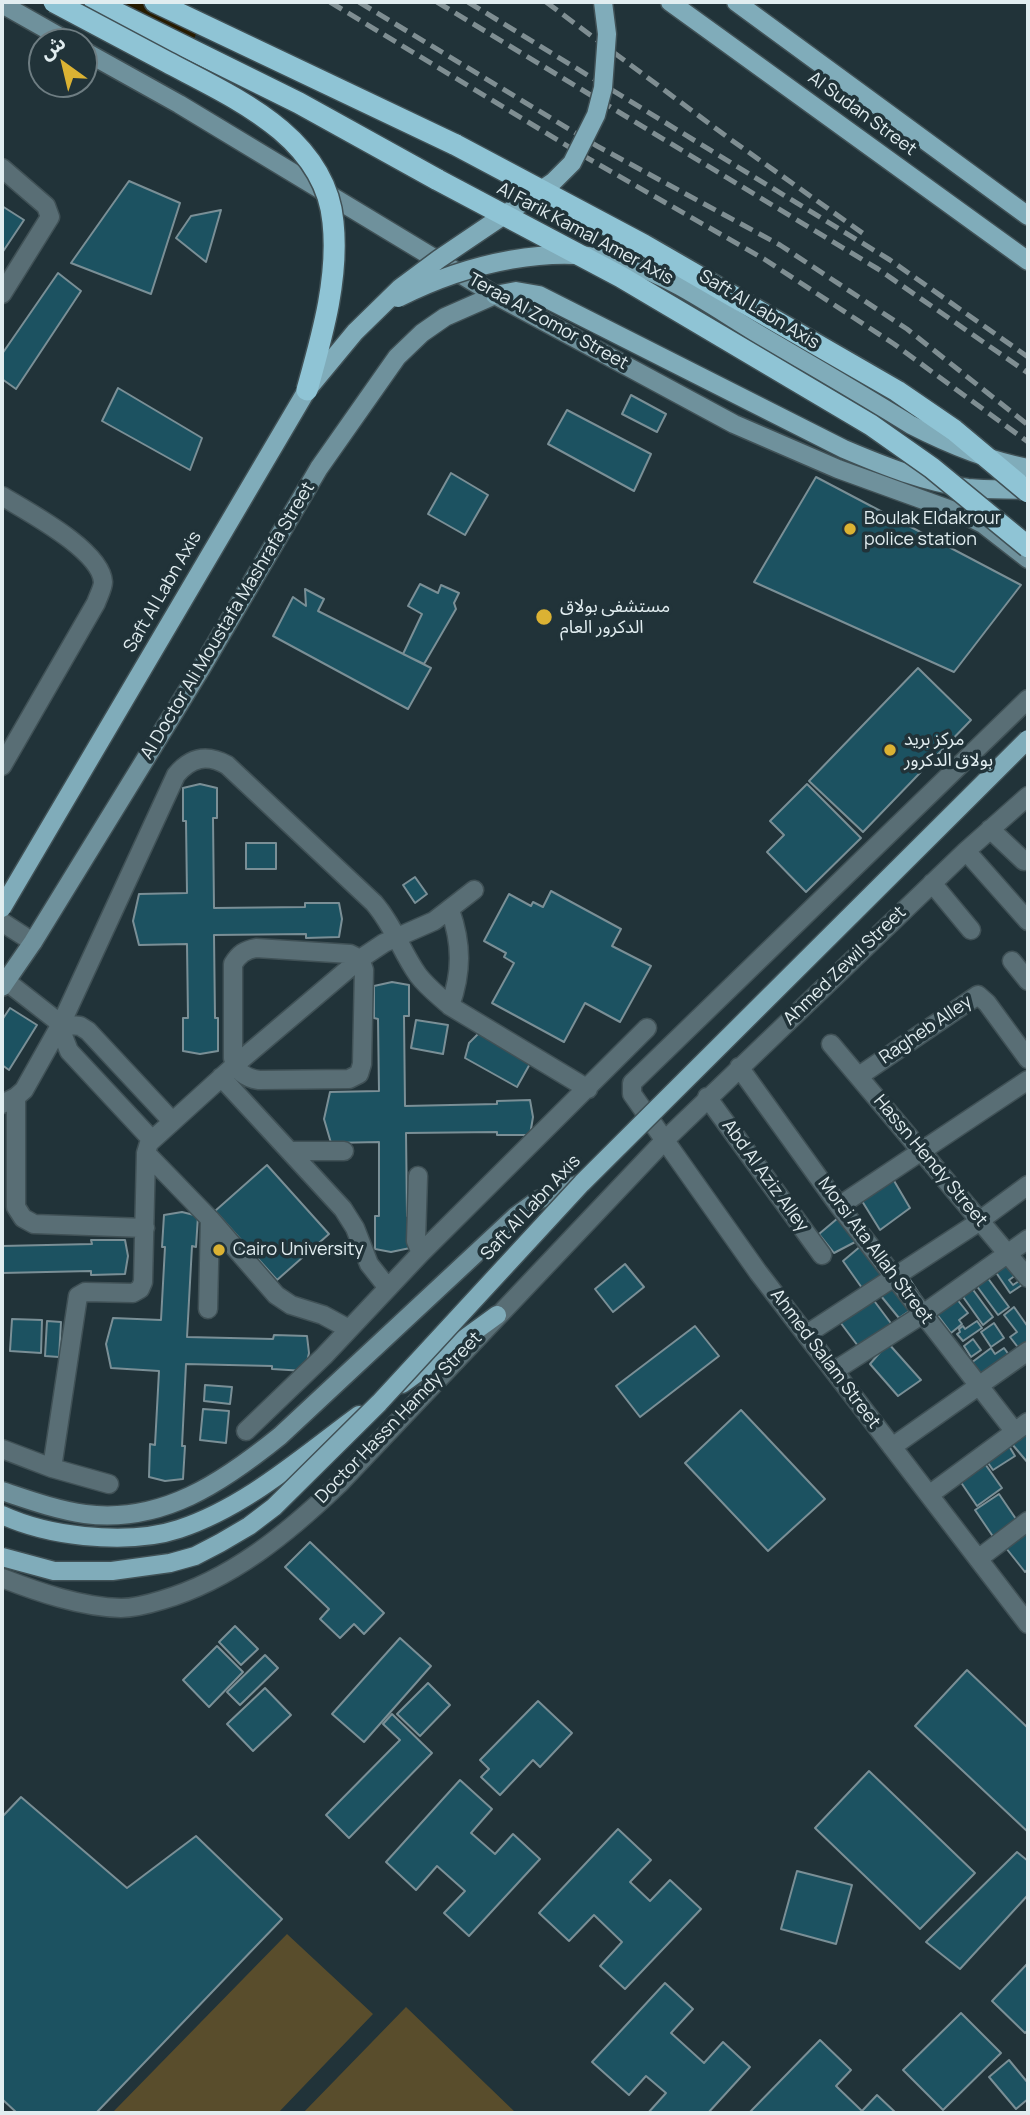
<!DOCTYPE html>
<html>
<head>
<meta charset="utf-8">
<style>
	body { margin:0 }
	#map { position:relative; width:1030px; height:2115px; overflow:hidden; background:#213339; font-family:Manrope,"Noto Sans Arabic",sans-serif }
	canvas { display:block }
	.frame { position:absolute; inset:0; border:4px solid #e1edf0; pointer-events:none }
	.north { position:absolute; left:28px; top:28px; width:70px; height:70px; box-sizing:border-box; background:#213339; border:2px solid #6e7d82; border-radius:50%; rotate:326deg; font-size:19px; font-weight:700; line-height:28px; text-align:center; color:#e1edf0 }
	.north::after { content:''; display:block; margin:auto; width:24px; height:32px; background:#dbb233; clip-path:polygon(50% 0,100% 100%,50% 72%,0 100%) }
</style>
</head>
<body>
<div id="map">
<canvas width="1030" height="2115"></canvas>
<div class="frame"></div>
<div class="north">ش</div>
</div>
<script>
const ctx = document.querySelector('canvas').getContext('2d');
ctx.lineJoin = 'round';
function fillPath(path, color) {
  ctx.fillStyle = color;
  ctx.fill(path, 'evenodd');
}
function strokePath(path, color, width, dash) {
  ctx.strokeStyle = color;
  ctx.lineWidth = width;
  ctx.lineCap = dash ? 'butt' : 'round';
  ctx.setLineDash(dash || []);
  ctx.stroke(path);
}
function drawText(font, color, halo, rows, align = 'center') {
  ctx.font = font + ' Manrope,"Noto Sans Arabic",sans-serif';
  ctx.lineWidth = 7;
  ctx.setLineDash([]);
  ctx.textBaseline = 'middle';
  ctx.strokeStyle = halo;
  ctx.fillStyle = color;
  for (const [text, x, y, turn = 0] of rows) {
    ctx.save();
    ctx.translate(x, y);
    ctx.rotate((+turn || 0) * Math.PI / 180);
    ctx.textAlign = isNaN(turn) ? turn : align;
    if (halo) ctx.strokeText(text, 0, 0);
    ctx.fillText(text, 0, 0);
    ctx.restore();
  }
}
const green = new Path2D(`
	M287,1934l86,80 -95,99h-161l-3,-2z
	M406,2007l110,106h-213z`);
const canal = new Path2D(`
	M127,2l57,30`);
const building = new Path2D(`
	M129,181l51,22 -29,91 -80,-31z
	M2,206l22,14 -22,33z
	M221,210l-15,52 -30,-24 15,-22z
	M58,273l23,18 -65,98 -14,-10v-25z
	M118,388l84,50 -12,32 -88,-49z
	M631,395l35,19 -9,18 -35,-18z
	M567,410l84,44 -17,37 -86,-47z
	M451,473l37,22 -23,40 -37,-21z
	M816,477l205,108 -67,87 -200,-90z
	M420,584l18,9 3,-8 18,8 -5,10 2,6 -32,55 -21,-10 19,-40 -14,-8z
	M305,589l19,10 -6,12 113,57 -23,41 -135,-73 20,-39 13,9z
	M918,668l53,52 -108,112 -54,-51z
	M200,784l17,4v30h-4l1,90 91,-1v-4h34l3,16 -3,18 -33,1v-4l-92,1 1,83h3v33l-18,3 -17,-3v-33h5l-1,-74 -48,1 -6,-24 6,-27 48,-1 -1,-72h-3v-33z
	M807,784l54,54 -55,54 -39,-40 17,-17 -14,-14z
	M246,843h30v26h-30z
	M415,877l12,17 -12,9 -12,-18z
	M551,891l70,38 -9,17 39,20 -31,56 -35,-19 -21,39 -72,-39 22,-40 -10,-6 2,-4 -22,-12 25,-47 22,12 2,-4 10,5z
	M392,982l17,3v31h-5l1,90 92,-2v-3l33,-1 3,17 -3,18h-33v-3l-91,1 1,83h2l1,32 -19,4 -16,-3v-33h4v-74l-48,1 -7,-24 6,-27 49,-1 -1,-72 -4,-1v-32z
	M10,1008l27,17 -28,45 -7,-5v-45z
	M416,1020l32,5 -5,29 -32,-6z
	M480,1032l51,30 -14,25 -52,-29 4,-15z
	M267,1165l62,69 -52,46 -62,-69z
	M893,1179l17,29 -30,22 -18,-29z
	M182,1212l16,4 -2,31 -4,-1 -5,91 86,2 1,-4 33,1 2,17 -4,18 -33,-2v-3l-86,-2 -4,82h3l-2,33 -18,2 -16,-4 1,-33 5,1 4,-74 -48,-3 -5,-24 7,-26 48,2 4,-73h-3l2,-32z
	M838,1218l19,23 -23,12 -15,-19z
	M91,1240h34l3,16 -3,18 -34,1v-4l-89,2v-27l90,-2z
	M862,1245l22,29 -22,14 -19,-27z
	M1011,1260l5,15 -7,5 4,5 6,-4 3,4 -12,8 -15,-22z
	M625,1264l19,23 -31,25 -18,-23z
	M907,1275l17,26 -25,17 -18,-22z
	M987,1277l22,30 -11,8 -22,-30z
	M971,1287l22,30 -10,8 -22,-31z
	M872,1298l21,28 -32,24 -21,-28z
	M956,1298l12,15 -9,7 3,4 -11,9 -15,-20z
	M1014,1307l14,20v17l-8,6 -10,-13 7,-5 -13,-17z
	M12,1319l30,1 -1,33 -31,-2z
	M47,1321l14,1 -2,35 -14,-1z
	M977,1321l5,7 -19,13 -6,-7 3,-2 -1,-3 4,-3 2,3z
	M994,1323l10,15 -13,9 -10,-15z
	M695,1326l24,30 -79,61 -24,-31z
	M973,1339l8,11 -10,7 -7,-11z
	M888,1343l33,37 -23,16 -28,-32z
	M991,1348l4,6 9,-6 8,11 -29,21 -12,-17z
	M205,1385l27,2 -2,17 -26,-3z
	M203,1409l26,2 -3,32 -26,-3z
	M741,1410l84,89 -57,52 -83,-88z
	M1028,1431v32l-16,-19z
	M1009,1446l6,10 -22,14 -7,-10z
	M983,1461l19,27 -25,18 -19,-28z
	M999,1494l19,28 -24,16 -19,-28z
	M1028,1531v38l-3,3 -19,-24z
	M310,1542l74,71 -20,21 -10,-10 -14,14 -20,-19 9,-10 -44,-42z
	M235,1626l23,23 -17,16 -22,-23z
	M400,1638l31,28 -67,76 -32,-28z
	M217,1646l26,26 -34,35 -26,-27z
	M265,1655l13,13 -38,37 -13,-13z
	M967,1670l61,58v104l-113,-106z
	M428,1683l22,22 -30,31 -23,-22z
	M265,1688l26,27 -38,36 -26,-27z
	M538,1701l34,32 -32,34 -7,-7 -33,35 -19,-18 8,-8 -9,-9z
	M392,1714l40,39 -83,85 -23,-23 74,-75 -17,-16z
	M869,1771l106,102 -55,56 -105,-101z
	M460,1780l32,29 -21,24 24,21 18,-20 27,25 -71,77 -25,-23 21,-22 -28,-25 -21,24 -30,-28z
	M21,1797l106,91 69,-52 86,83 -185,193 1,1h-81l-15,-14v-282z
	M618,1829l33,31 -21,22 20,19 20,-21 31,29 -76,80 -25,-23 22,-24 -28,-27 -25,26 -30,-28z
	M1017,1852l11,9v34l-68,74 -34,-27z
	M797,1871l55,14 -16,59 -55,-15z
	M1028,1963v67l-3,3 -33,-32z
	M665,1983l28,26 -22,24 33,30 19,-21 27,25 -42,46h-60l18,-20 -20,-17 -17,19 -37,-33z
	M961,2013l40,40 -58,57 -40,-40z
	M820,2040l31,30 -15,16 26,25 15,-16 19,18h-144l-2,-1z
	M1009,2060l19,23v16l-12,10 -27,-32z`);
const street = new Path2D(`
	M2,168l44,38 4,11 -48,77
	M2,496c26,16 99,54 101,86 0,6 -5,15 -7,21l-94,163
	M1028,699l-396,384v11l126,178 270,352
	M990,829l34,32
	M966,851l62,70
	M932,883l39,47
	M2,922l31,20
	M256,948l94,6 10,5 4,11 -2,94 -3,10 -10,5 -90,1c-14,-2 -22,-8 -26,-22v-94c6,-10 12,-14 23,-16z
	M1012,961l16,20
	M6,981l55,43 19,2 8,5 84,90
	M450,1006c12,-34 12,-62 0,-96
	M61,1024l1,9 7,18 83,89
	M831,1044l197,234
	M739,1067l100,139 176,226
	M859,1076l119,-81 9,8 41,56
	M221,1077l122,132 12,19 14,36 19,24
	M16,1097v110l7,11 11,6 111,4
	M707,1097l115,158
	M2,1104l14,-7 8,-7 37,-66 115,-249c15,-18 31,-21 51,-10l147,138c20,23 27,48 44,72 9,12 21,21 32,31l138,83
	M291,1151h53
	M146,1153l64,66 66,76 15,10 32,10 26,14
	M418,1176l-2,65 5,12
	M839,1206l189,-126
	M208,1309l2,-90
	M807,1334l164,-107 57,-42
	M834,1371l89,-57 105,-75
	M246,1431l78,-75 97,-103 226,-225
	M892,1447l136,-96
	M2,1449l50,19 57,16
	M52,1468l26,-172 7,-4 48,1 7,-4 3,-7 3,-129 3,-10 86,-78 125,-106 24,-16 50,-22 40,-31
	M929,1495l99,-73
	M978,1559l50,-38
	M2,1578c36,14 79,29 119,30 14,0 28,-4 41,-8 69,-20 126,-67 177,-116l326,-344 301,-289 62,-55`);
const secondary = new Path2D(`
	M2,4l67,38
	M84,51l95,53 316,191 239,129 104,45 127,46 18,9 45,35
	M2,987l31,-45 169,-275 117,-199 59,-84 19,-27 25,-24 23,-16 50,-22
	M2,1491c27,9 55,19 83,23 77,10 138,-32 195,-78l236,-220 22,-16 44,-17`);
const primary = new Path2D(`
	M670,2l358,259
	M736,2l292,214
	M495,295l21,-4 23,4 305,154c40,17 80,33 124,39 20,2 41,1 60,2
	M402,1384l95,-69
	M2,1515c26,12 53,18 82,21 31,3 65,3 95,-7 67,-22 124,-73 180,-114`);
const highway = new Path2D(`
	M95,2l204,101 139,77
	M155,2l301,143`);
const rail = new Path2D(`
	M330,2l259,157 175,100 130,85 134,98
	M359,2l238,144 183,99 127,84 121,96
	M437,2l441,267 150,104
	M468,2l422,258 138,97
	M546,2l184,137 138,98`);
const primaryBridge = new Path2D(`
	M398,298c67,-34 158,-57 231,-34 45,14 86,44 126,68 52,31 105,61 156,93 37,19 75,35 117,43
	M2,908l305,-518 48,-58 45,-44 39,-29 114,-77 19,-19 24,-48 7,-27 4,-54 -4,-32
	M2,1557l52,14h58l58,-8 25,-7 25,-13 29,-17 25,-19 105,-104 203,-220 446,-444`);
const highwayBridge = new Path2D(`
	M54,2c37,20 75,40 113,60 66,35 158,74 166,160 6,56 -11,114 -26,168
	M456,145l188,100 253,146 57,39 74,62
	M438,180l183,97 250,148 61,43 96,79`);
const markers = [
	[850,529,7,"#dbb233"],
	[544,617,9,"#dbb233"],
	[890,750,7,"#dbb233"],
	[219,1250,7,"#dbb233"]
];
const streetNames = [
	["Al Sudan Street",862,114,36],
	["Al Farik Kamal Amer Axis",585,234,28],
	["Saft Al Labn Axis",759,310,31],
	["Teraa Al Zomor Street",548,322,29],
	["Saft Al Labn Axis",163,592,-60],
	["Al Doctor Ali Moustafa Mashrafa Street",228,621,-59],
	["Ahmed Zewil Street",845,966,-44],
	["Ragheb Alley",926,1030,-34],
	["Hassn Hendy Street",930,1161,50],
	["Abd Al Aziz Alley",765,1176,54],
	["Saft Al Labn Axis",531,1208,-47],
	["Morsi Ata Allah Street",875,1251,53],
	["Ahmed Salam Street",825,1359,53],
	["Doctor Hassn Hamdy Street",399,1418,-46]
];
const poiNames = [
	["Boulak Eldakrour",864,519],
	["police station",864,540],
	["مستشفى بولاق",560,607],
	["الدكرور العام",560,628],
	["مركز بريد",904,740],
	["بولاق الدكرور",904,761],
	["Cairo University",233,1250]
];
fillPath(green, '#594d2c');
strokePath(canal, '#261b00', 24);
fillPath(building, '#1c5261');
strokePath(building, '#7a8f96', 2);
strokePath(street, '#405156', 21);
strokePath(secondary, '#405156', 21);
strokePath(primary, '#405156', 21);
strokePath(highway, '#405156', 24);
strokePath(street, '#596e75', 18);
strokePath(secondary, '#6f919c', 18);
strokePath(primary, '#80acba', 18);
strokePath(highway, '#8fc4d5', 21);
strokePath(rail, '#7f8e92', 5, [14, 7]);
strokePath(primaryBridge, '#405156', 21, []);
strokePath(highwayBridge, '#405156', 24, []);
strokePath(primaryBridge, '#80acba', 18);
strokePath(highwayBridge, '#8fc4d5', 21);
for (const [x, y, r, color] of markers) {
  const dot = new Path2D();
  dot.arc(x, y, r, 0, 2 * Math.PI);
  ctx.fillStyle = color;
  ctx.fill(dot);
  strokePath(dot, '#213339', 2.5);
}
drawText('18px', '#e1edf0', '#213339', streetNames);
drawText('18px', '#e1edf0', '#213339', poiNames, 'left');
</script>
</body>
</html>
